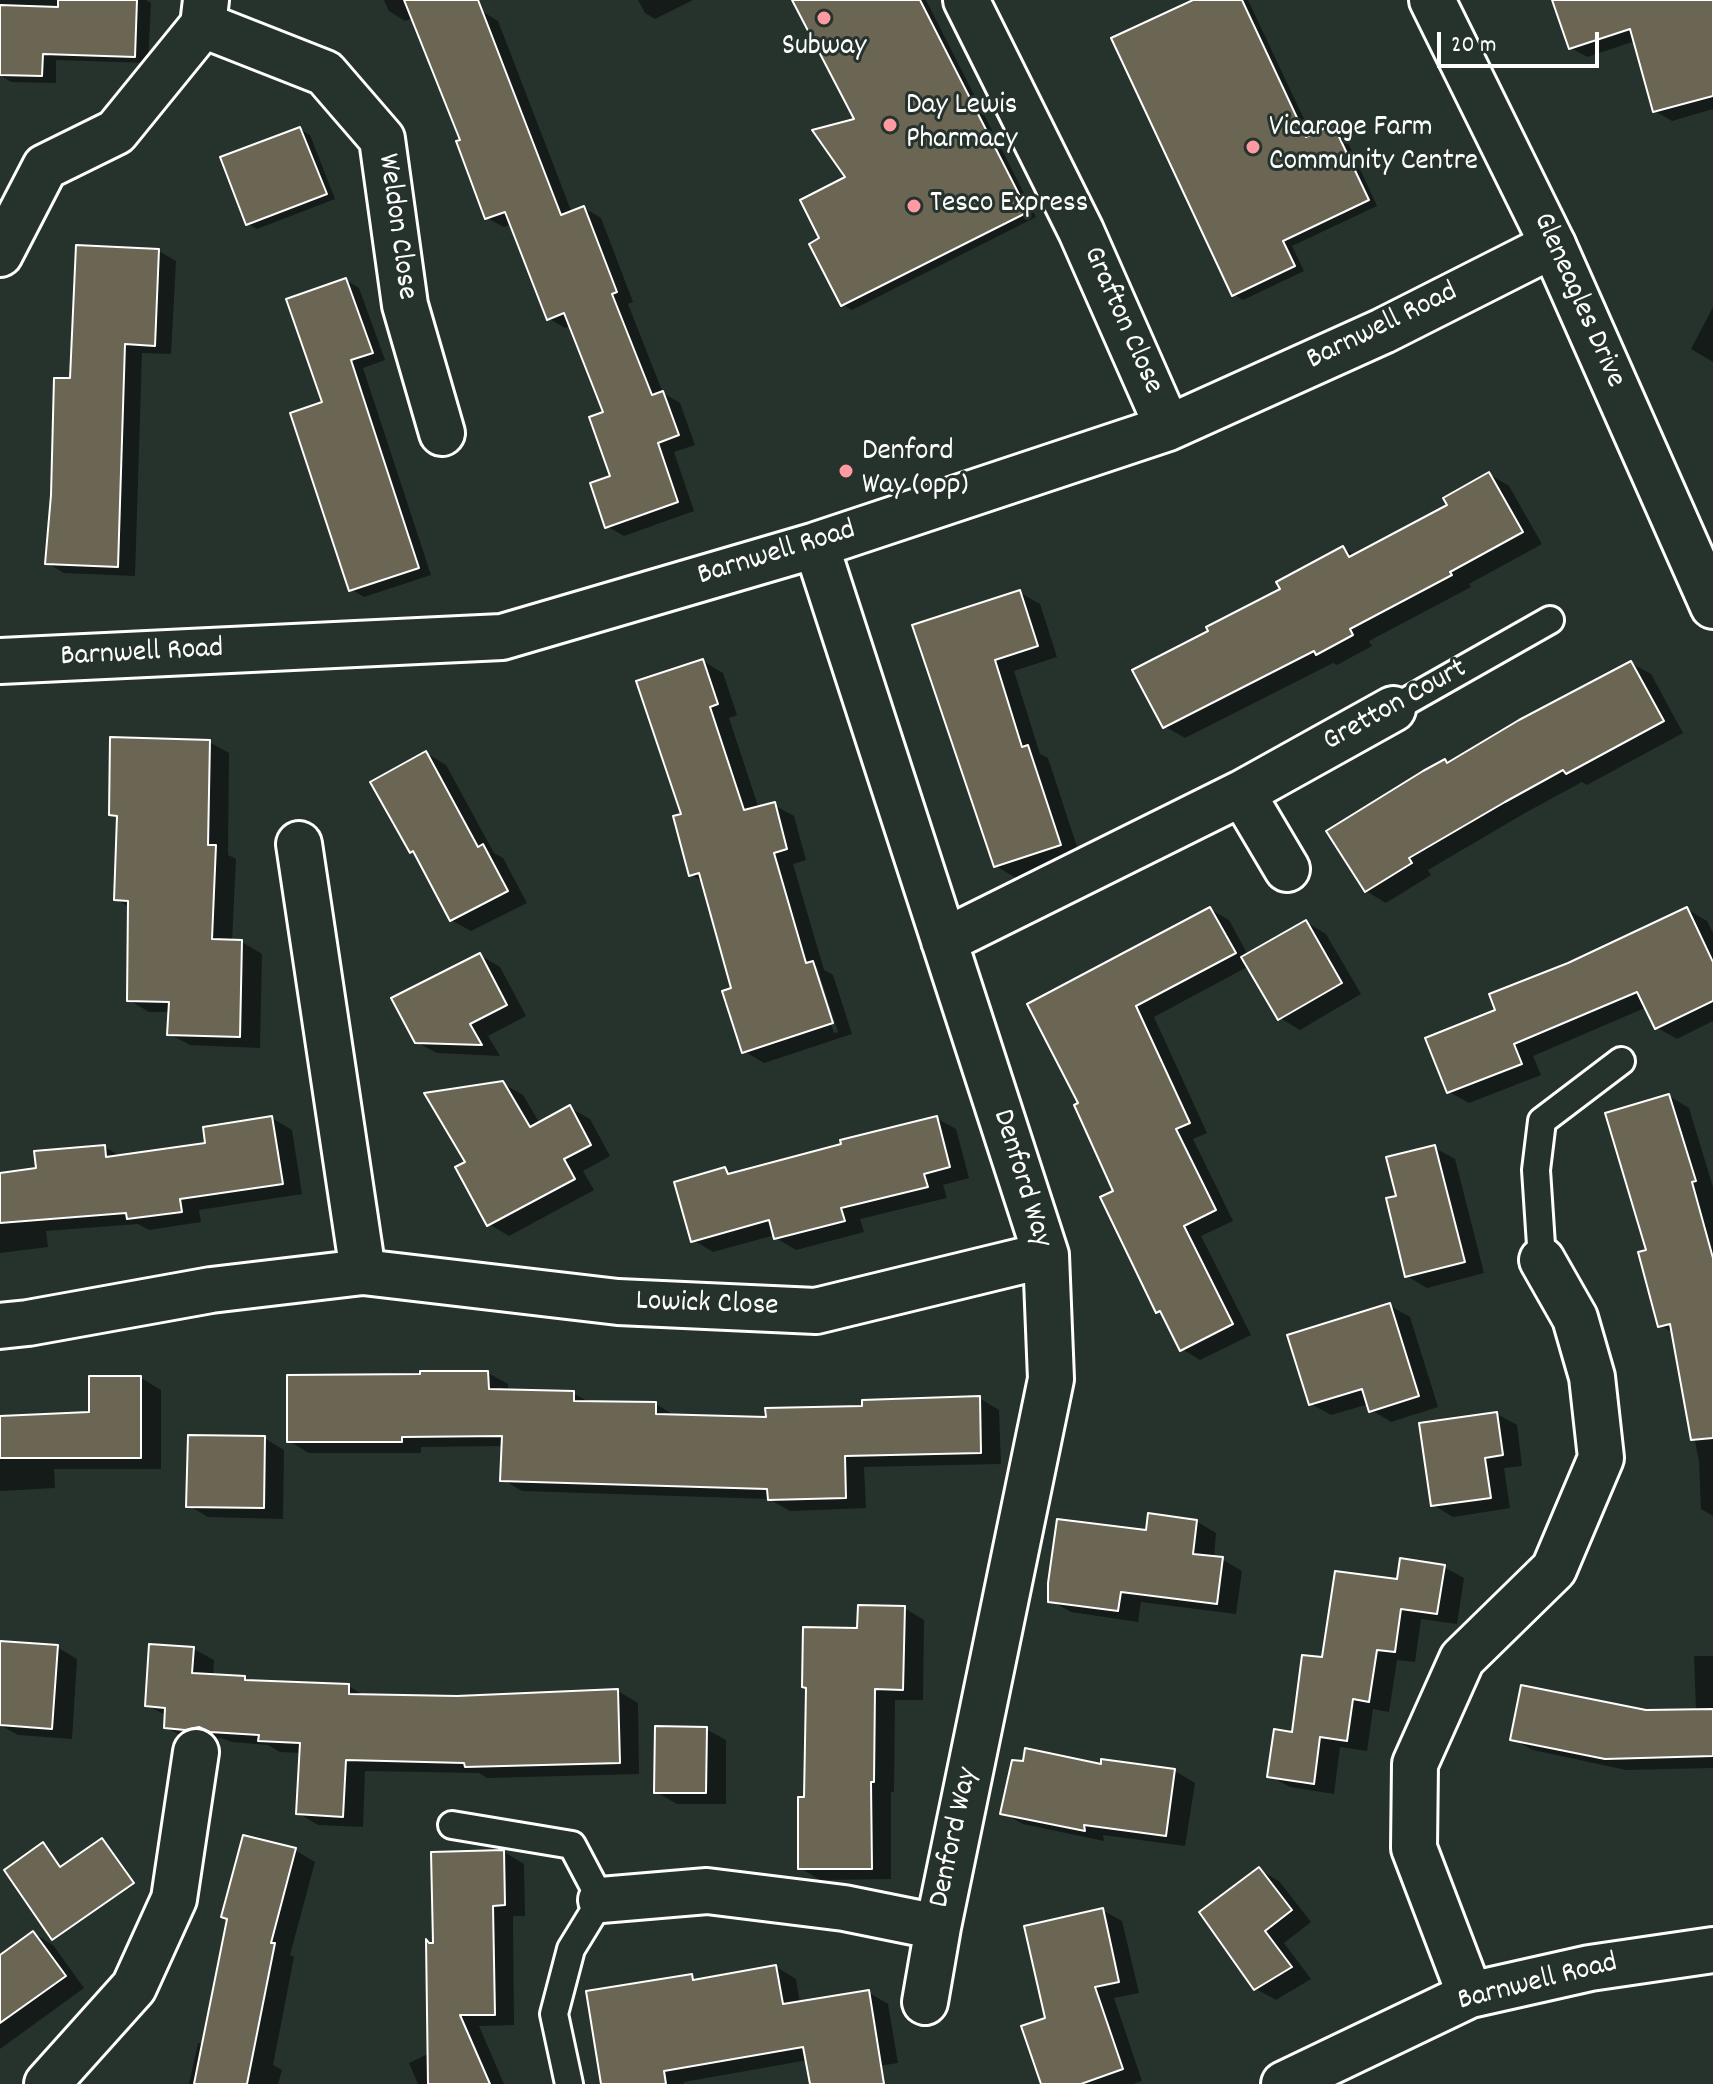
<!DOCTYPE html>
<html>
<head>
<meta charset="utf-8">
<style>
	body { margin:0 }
	#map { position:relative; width:1713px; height:2084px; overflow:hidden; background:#26332d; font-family:Dekko,sans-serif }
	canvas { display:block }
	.scale { position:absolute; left:1437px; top:32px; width:162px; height:36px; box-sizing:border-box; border:4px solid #fff; border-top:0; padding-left:10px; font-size:24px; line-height:28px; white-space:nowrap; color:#fff; -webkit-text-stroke:6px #26332d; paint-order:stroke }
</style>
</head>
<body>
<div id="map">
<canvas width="1713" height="2084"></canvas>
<div class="scale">20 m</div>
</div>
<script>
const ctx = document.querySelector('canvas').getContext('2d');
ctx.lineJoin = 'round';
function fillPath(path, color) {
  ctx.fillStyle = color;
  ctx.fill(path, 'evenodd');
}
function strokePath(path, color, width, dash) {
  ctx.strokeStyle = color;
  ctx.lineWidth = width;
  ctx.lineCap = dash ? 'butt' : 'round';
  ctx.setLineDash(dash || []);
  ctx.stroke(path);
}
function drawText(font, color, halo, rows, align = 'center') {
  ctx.font = font + ' Dekko,sans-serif';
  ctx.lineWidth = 6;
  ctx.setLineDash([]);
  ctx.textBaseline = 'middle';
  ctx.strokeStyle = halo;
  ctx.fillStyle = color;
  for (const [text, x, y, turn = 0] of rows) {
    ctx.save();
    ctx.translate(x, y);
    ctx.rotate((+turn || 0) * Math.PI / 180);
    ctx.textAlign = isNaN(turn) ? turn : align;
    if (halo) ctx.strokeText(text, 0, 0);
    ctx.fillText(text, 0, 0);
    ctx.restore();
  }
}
const shadow = new Path2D(`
	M0,0h146l5,3 -3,60 -92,-3v23l-45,-1 -11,-7z
	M384,0h92l4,10 18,11 74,192 12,-5 17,10 32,84 -5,2 35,89 17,10 15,42 -21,7 20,59 -70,25 -17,-10 5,-48 -7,-64 -34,-88 -6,2 -17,-10 -36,-94 -8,3 -17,-9 -25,-77 -49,-123 -8,3 -16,-10z
	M638,0h55l-38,19 -10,-6z
	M795,0h131l110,217 -184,93 -9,-5 -21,-66 26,-62 9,-56z
	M1198,0h50l64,136 21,-9 10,5 34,74 -85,40 12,25 -61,29 -10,-6z
	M1554,0h159v109l-41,12 -17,-10 -20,-70 -48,16 -16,-9z
	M300,129l10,6 25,64 -78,30 -9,-5z
	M159,251l17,10 -5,93 -29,-1 -7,223 -71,-3 -17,-10 25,-183z
	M346,280l13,8 26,72 -22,8 68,207 -67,22 -13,-8z
	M1713,307v55l-22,-13z
	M1489,474l20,12 33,58 -73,40 2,3 -102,54 3,5 -35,19 -4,-2 -148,75 -21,-12 47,-94 72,-42 60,-42 13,8 94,-50z
	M1019,592l21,12 17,53 -43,14 26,83 8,4 32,98 -64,22 -20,-12 -81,-240z
	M703,661l20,12 14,42 -8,3 30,91 15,-4 20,11 12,44 -13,4 31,106 9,5 19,59 -88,29 -20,-12 -10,-62 -31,-107 -13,-8 -7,-59zM813,967h4l21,65 -4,1z
	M1631,663l20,11 32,59 -96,52 -5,-3 -57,31 -97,57 3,5 -45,28 -20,-12 79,-129 4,2z
	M209,742l20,11 -1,102 8,4 -4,83h10l20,12 -2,94 -70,-3 -21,-11 1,-22h-21l-20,-12 1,-92 -14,-9 3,-80 -8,-5z
	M426,753l20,12 48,88 9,5 24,45 -56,28 -20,-11 -35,-66 -5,-3z
	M1210,909l19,11 19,35 58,-33 20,12 35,60 -61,36 -20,-12 -31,-52 -95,51 53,116 -14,6 40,82 -32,15 50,99 -51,25 -18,-11 -18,-34 -7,-4 -41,-119 -35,-88 -52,-99z
	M1687,909l20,12 6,12v88l-36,18 -21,-12 -9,-20 -114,49 8,19 -72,28 -20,-11 49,-81 71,-46z
	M480,955l20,12 26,49 -38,20 12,20 -63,-3 -21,-11z
	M502,1083l21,12 17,29 30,-16 20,11 20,37 -27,15 11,19 -85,46 -20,-12 -21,-62z
	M1669,1096l20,12 24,79v329l-12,-7 -2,-48 -26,-128 -13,-8 -11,-74z
	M272,1118l20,12 10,64 -103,16 2,12 -52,8 -11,-6 -92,7 2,16 -48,6v-78l38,-5 67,-23 17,10 86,-12z
	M936,1118l20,11 13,49 -26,7 4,13 -87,21 4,13 -68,18 -20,-12 -1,-3 -62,17 -20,-12 32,-71 10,6z
	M1435,1148l20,11 29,114 -57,15 -20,-12 -9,-79z
	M1389,1305l21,12 28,90 -47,15 -20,-12 -2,-6 -38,11 -20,-11z
	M488,1373l20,11v7l65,2 18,10 65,1 21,13 91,2 211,-21 20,12 2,54 -137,3 2,41 -76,3 -21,-12 -247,-8 -20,-12 1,-33 -82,1v6h-112l-20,-12z
	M141,1378l20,12v79h-107l1,19 -55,3v-73l91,-4z
	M1497,1414l20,11 5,41 -18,2 6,40 -57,9 -20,-12z
	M264,1438l20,12 -1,69 -75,-2 -20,-12z
	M1196,1521l20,12 -2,25 8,1 20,12 -6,43 -95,-12 -3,20 -67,-10 -21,-12 98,-67z
	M1444,1567l20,11 -7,46 -36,-5 -6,43 -18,-2 -8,52 -16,-3 -6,42 -27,-4 -6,47 -44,-7 -20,-11 23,-42 31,-74 75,-78z
	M904,1608l20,12 -1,80h-28l-1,92h-3v87l-71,1 -20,-12 6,-69 2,-110 51,-59z
	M57,1647l20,12 -5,80 -54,-4 -18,-10v-36z
	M194,1649l20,11 -1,16 32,2 5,4 98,4 18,10 91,2 161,-7 20,12 1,71 -152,4 -8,-5 -114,-2 -2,56 -45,-2 -20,-12 3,-60 -21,-1 -12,-7 -36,-3 -11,-4 -14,2 -21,-1 -20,-12 1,-11 -20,-11z
	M1694,1656h19v112l-87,2 -93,-20 -21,-11 133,-27 51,-1z
	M706,1729l20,11v64h-49l-21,-12z
	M1102,1766l73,5 20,12 -10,63 -82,-11 1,6 -81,-17 -20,-11z
	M295,1850l20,12 -25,93 4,2 -21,108 9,5 -4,14h-89l9,-41 6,1z
	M504,1852l20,12 1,52h-12l1,109 -35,1 25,58h-86l-9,-21 21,-10 -2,-111 7,4z
	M1259,1870l20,11 32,41 -27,21 27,36 -35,21 -20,-11z
	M1102,1910l20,11 17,72 -25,5 28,83 -9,3h-90l4,-65z
	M33,1933l20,12 31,43 -84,61v-92z
	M776,1967l20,12 4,25 68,-12 20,12 10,59 -70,11 -20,-14 -124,22v2h-81l89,-108 7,5z`);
const building = new Path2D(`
	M58,0h79l-2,57 -92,-3 -1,22 -42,-1v-70l58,2z
	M404,0h74l83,215 23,-9 33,86 -5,2 40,101 11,-4 16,44 -21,8 20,59 -73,26 -15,-45 20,-7 -21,-59 14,-5 -39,-99 -17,7 -42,-108 -20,7 -29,-78 4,-1z
	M792,0h128l108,212 -187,94 -32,-62 10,-6 -19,-38 45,-23 -33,-47 42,-11z
	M1193,0h49l64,137 27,-13 36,76 -86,41 12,25 -63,30 -121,-258z
	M1552,0h161v96l-60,16 -23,-83 -61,20z
	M300,127l27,67 -81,31 -26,-68z
	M76,245l83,4 -4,97 -30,-2 -7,223 -73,-3 6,-69 3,-117h16z
	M346,278l27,75 -22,7 68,208 -70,23 -59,-178 32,-11 -36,-103z
	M1489,472l34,60 -73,40 2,3 -102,54 3,6 -37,20 -2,-4 -151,77 -31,-58 76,-39 -2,-4 74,-38 -4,-7 67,-36 6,11 98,-52 -4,-7z
	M1020,590l18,56 -43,14 27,87 6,-2 33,100 -67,22 -82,-242z
	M703,659l15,45 -8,3 34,103 31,-8 12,47 -13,4 32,110 7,-2 20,62 -91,30 -20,-62 9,-3 -32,-115 -10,3 -16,-60 8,-2 -45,-133z
	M1631,661l33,60 -98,53 -3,-4 -58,32 -96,56 3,5 -47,29 -39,-61 97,-60 22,-12 2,4 72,-43z
	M110,737l100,3 -2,105h8l-4,94 30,1 -2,97 -73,-2 2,-33 -42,-1 1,-100 -14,-1 3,-84 -8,-1z
	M426,751l52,96 5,-3 25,47 -58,30 -37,-70 -3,2 -40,-71z
	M1210,907l26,46 -100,53 54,117 -14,6 40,81 -32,16 49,98 -53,27 -20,-40 -4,2 -56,-116 13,-6 -39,-86 4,-2 -51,-99z
	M1687,907l26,55v39l-58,28 -18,-37 -123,52 8,20 -75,29 -22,-55 70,-28 -6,-16 79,-31z
	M1306,920l36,63 -64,37 -37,-63z
	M480,953l27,52 -37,19 12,21 -67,-2 -24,-45z
	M503,1081l27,46 40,-22 21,40 -27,14 11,20 -88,47 -32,-59 10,-5 -41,-69z
	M1669,1094l27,87 -4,1 21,76v180l-22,2 -21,-116 -12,3 -20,-75 8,-2 -41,-137z
	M272,1116l11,68 -103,15 2,13 -55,7 -1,-6 -126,10v-50l36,-5 -2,-17 71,-6 1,12 99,-14 -2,-16z
	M937,1116l13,51 -26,7 4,13 -87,21 4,13 -71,18 -5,-19 -78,22 -17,-60 51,-15 3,7 113,-30 -1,-4z
	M1435,1145l30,117 -60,15 -19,-79 10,-2 -10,-39z
	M1390,1303l29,93 -50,16 -7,-23 -53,16 -22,-70z
	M420,1371h68l1,18 85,2v10l82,1v12l110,3 -1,-9 97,-2v-6l118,-4 1,57 -136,3 1,42 -78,2 -1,-11 -267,-8 2,-45 -100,1v5h-115v-67l133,-1z
	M89,1376h52v82h-141v-42l89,-4z
	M1497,1412l6,43 -18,3 6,40 -60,8 -12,-83z
	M188,1435l77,1 -1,72 -78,-1z
	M1148,1513l49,7 -4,34 30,3 -6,47 -96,-12 -3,19 -70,-9v-19l9,-64 89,11z
	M1400,1558l45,7 -8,49 -36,-5 -6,43 -18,-2 -8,52 -16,-3 -6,42 -27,-4 -6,47 -47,-7 7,-48 18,3 10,-77 20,2 13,-86 62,8z
	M858,1605l47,1 -2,84 -28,-1 -1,93h-3l1,87h-74v-72h6l2,-109 -4,-1 1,-60 54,1z
	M0,1641l58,4 -6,84 -52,-4z
	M149,1644l45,3 -2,26 53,3v4l104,4v10l108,2 161,-7 2,74 -155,4 -1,-4 -118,-3 -3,57 -47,-3 4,-71 -42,-2 1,-6 -49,-3 -11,-5 -14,3 -21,-2 1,-20 -20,-2z
	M1521,1685l125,25 67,-1v47l-108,3 -95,-19z
	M655,1726l52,1 -1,66h-52z
	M1025,1748l76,16v-5l74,10 -9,67 -82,-11 1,6 -85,-17 12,-54 11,1z
	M243,1835l53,13 -25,95h4l-28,141h-53l33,-165 -6,-2z
	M102,1838l32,45 -82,57 -48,-70 39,-28 17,25z
	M504,1850l1,55 -12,1 2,109h-35l30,69h-62l-2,-145 3,4h4l-2,-91z
	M1259,1867l33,43 -27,21 27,36 -38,23 -55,-78z
	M1103,1908l16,74 -24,5 28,82 -42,15h-40l-20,-58 24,-8 -21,-92z
	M33,1931l33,45 -66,47v-68z
	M776,1965l7,39 86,-14 15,94h-74l-7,-37 -139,24 2,13h-65l-15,-93 106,-17 1,6z`);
const lane = new Path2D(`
	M1393,709l157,-89
	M1542,1260l-6,-90 6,-49 79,-60
	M452,1825l120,20 29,55 -30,49 -17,65 15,70`);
const street = new Path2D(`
	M966,0l115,231 87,197
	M203,25l122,48 57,66 23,166 37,128
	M0,254l45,-87 71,-35 87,-107 3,-25
	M816,545l230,710 5,124 -113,548 -13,75
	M0,661l502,-24 314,-92 352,-117 215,-97 170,-86
	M1242,793l45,76
	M299,844l64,428
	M944,941l298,-148 151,-84
	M0,1326l28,-3 183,-33 152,-18 255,30 198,9 230,-56
	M601,1900l106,-9 137,17 94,19
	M1470,1995l-56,-147 1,-84 47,-105 92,-90 47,-111 -9,-81 -17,-59 -33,-58
	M47,2084l87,-97 40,-88 22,-147
	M1284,2084l186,-89 120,-27 123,-18`);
const secondary = new Path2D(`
	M1432,0l121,245 160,361`);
const markers = [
	[824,18,8,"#ff9aa2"],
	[890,125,8,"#ff9aa2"],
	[1253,147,8,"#ff9aa2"],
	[914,206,8,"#ff9aa2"],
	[846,471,8,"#ff9aa2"]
];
const poiNames = [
	["Subway",824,49,"center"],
	["Day Lewis",906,108],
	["Pharmacy",906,142],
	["Vicarage Farm",1269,130],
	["Community Centre",1269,164],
	["Tesco Express",930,206],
	["Denford",862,454],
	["Way (opp)",862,488]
];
const streetNames = [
	["Weldon Close",395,227,82],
	["Gleneagles Drive",1577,301,66],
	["Grafton Close",1121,321,66],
	["Barnwell Road",1383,328,-26],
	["Barnwell Road",777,555,-17],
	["Barnwell Road",142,655,-3],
	["Gretton Court",1396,707,-29],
	["Denford Way",1020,1179,73],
	["Lowick Close",707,1306,2],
	["Denford Way",956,1838,-78],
	["Barnwell Road",1538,1984,-14]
];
fillPath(shadow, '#0007');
fillPath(building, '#6b6654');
strokePath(building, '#fff', 2);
strokePath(lane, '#fff', 32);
strokePath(street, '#fff', 50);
strokePath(secondary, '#fff', 50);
strokePath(lane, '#26332d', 26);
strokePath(street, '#26332d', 44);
strokePath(secondary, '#26332d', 44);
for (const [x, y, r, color] of markers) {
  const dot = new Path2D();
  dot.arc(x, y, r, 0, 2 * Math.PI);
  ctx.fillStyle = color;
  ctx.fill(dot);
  strokePath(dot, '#26332d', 3);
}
drawText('30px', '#fff', '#26332d', poiNames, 'left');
drawText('30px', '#fff', '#26332d', streetNames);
</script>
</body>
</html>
